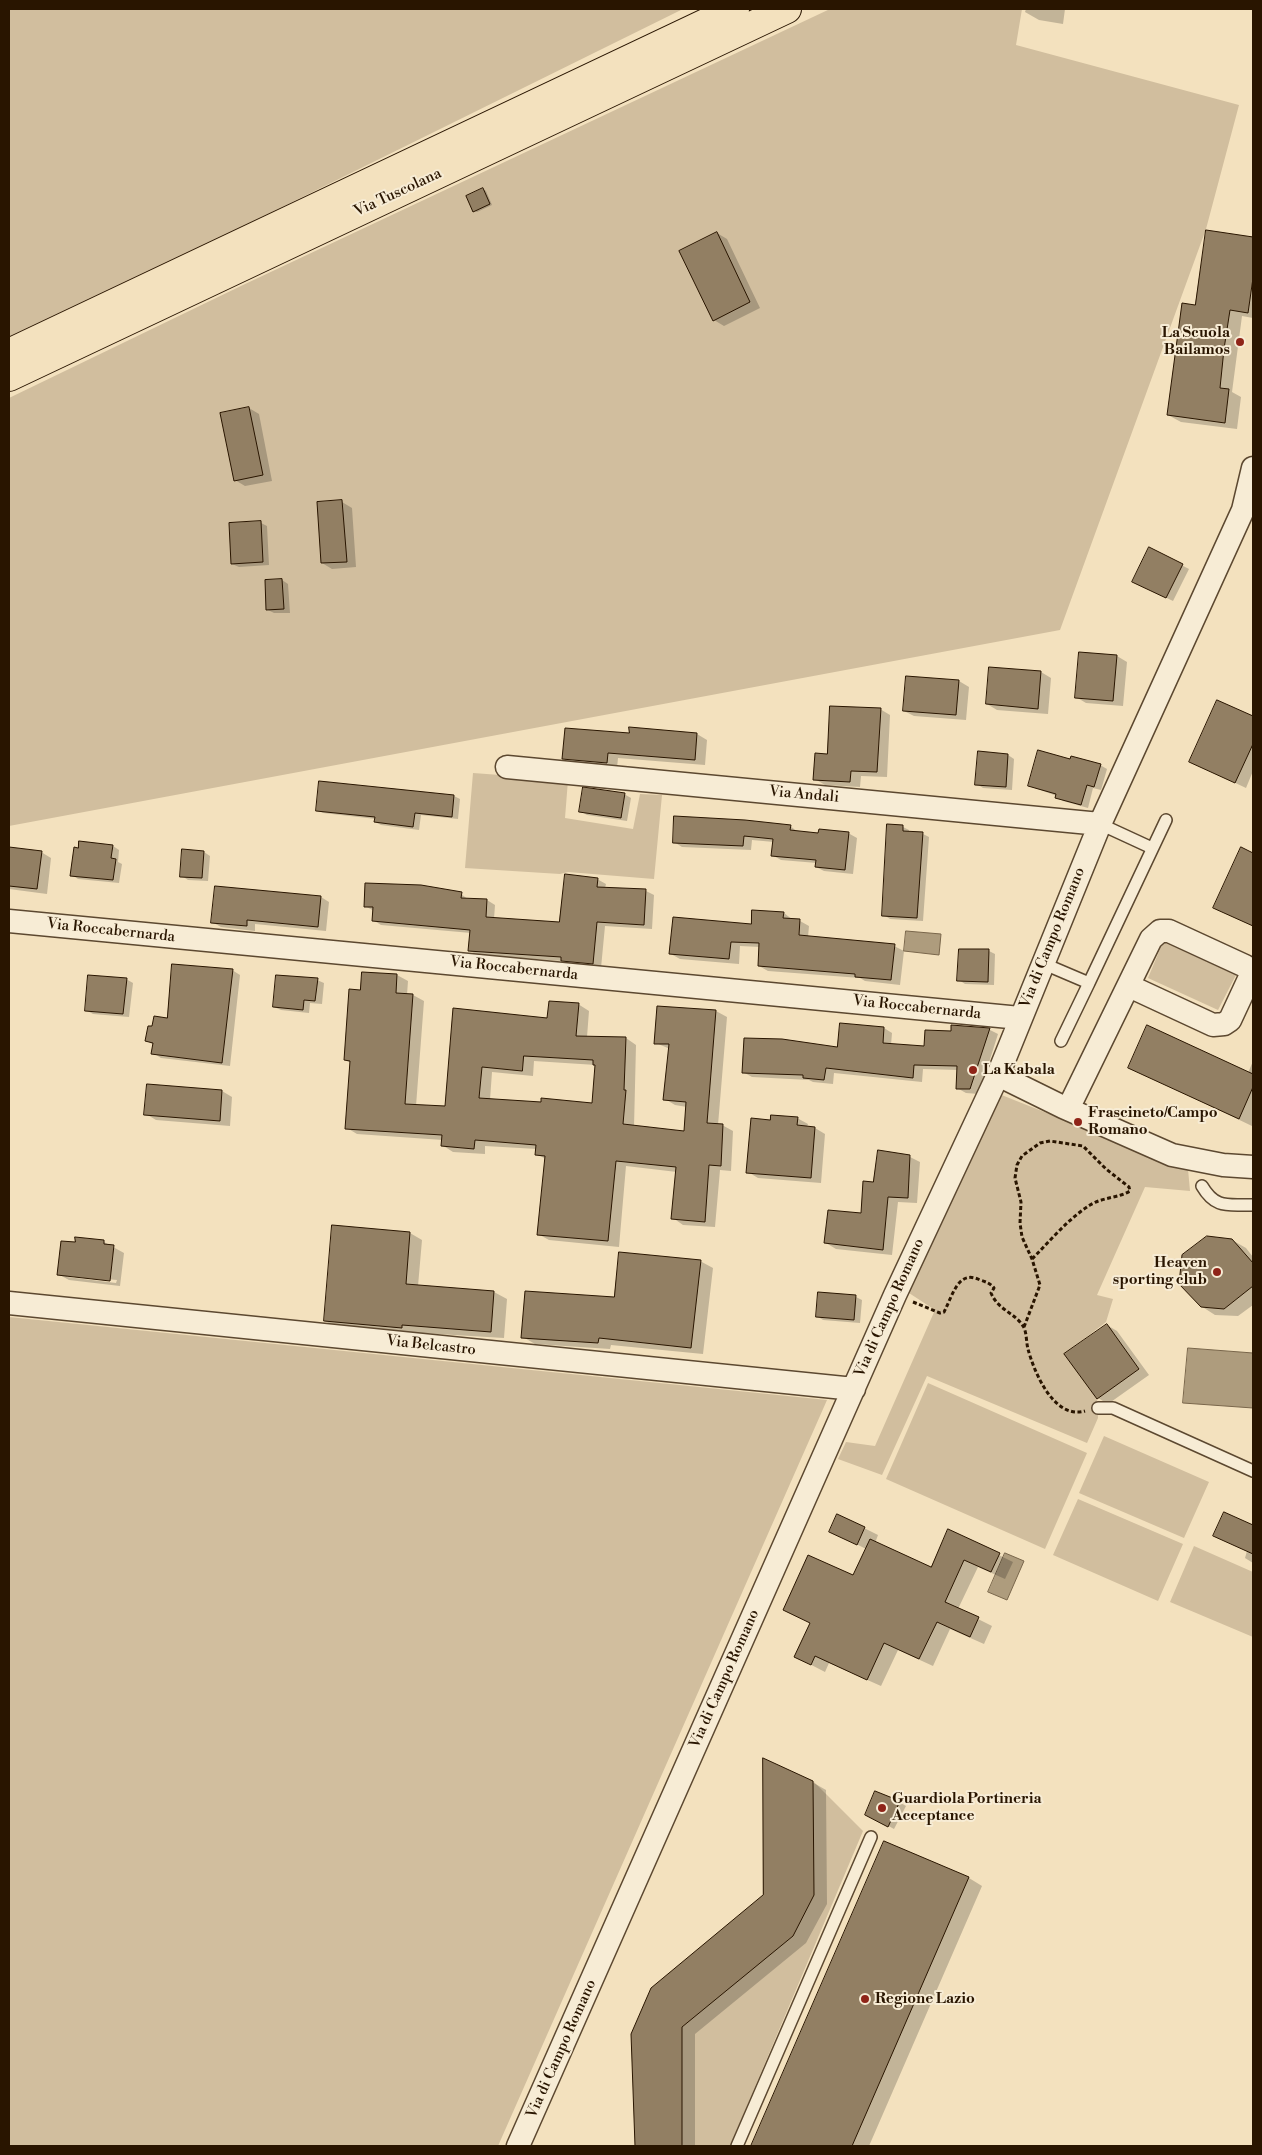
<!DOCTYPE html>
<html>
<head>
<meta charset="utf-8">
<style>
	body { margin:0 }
	#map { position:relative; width:1262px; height:2155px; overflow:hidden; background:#f3e1be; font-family:"Libre Bodoni",serif }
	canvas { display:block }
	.frame { position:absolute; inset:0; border:10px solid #291500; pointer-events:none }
</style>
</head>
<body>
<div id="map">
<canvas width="1262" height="2155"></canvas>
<div class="frame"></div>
</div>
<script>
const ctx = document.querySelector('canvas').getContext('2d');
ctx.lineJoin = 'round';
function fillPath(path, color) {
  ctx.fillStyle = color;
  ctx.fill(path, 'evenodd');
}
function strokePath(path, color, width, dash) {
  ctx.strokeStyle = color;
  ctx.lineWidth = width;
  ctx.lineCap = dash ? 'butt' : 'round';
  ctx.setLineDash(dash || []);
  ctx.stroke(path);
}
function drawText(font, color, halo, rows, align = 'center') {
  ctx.font = font + ' "Libre Bodoni",serif';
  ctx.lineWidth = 4;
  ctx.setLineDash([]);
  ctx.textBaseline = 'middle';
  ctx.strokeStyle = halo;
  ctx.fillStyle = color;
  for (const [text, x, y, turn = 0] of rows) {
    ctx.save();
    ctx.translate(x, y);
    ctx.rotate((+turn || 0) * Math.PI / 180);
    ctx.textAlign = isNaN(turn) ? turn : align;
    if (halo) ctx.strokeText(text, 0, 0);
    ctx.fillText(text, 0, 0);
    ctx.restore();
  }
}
const green = new Path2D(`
	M9,9h674l-674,333z
	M830,9h192l-6,36 223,60 -33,124 -146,401 -1051,196v-428l234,-113z
	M473,773l95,7 -3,38 68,11 7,-35 22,1 -8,84 -86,-7 -8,2 -95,-6z
	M1163,942l73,33 -18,35 -70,-32z
	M999,1094l189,75 2,22 -45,-4 -48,108 16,4 -7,23 -41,32 32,45 1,19 -11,25 -160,-67 -45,99 -44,-16 8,-17 29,4 60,-136 -26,-17z
	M9,1317l818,83 -329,746h-489z
	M928,1383l159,70 -42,96 -159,-70z
	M1104,1436l105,46 -25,56 -105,-45z
	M1078,1499l105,45 -25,57 -105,-46z
	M1194,1546l59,26v65l-83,-35z
	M813,1781l50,50 -133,315h-48v-119l131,-132z`);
const water = new Path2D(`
	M906,931l35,3 -2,21 -35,-4z
	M1188,1348l65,5v55l-70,-5z
	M1005,1553l19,8 -17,39 -19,-8z`);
const shadow = new Path2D(`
	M1026,9h39l-2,15 -24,-4 -14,-8z
	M483,189l3,2 6,14 -15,7 -3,-1z
	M1208,231l45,8v79l-11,-2 -10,76 9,5 -4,32 -56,-7 -13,-7 28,-109z
	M717,233l10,6 33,69 -36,18 -10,-6z
	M249,408l10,6 13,67 -27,5 -10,-6z
	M342,502l10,6 4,59 -24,2 -10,-6z
	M261,523l6,3 2,39 -30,2 -7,-3z
	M1150,549l39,20 -16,32 -33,-16z
	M282,580l6,4 2,29h-16l-6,-3z
	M1080,653l37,3 10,6 -4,44 -37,-3 -10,-6z
	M990,668l51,4 10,6 -3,36 -51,-4 -10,-6z
	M959,681l10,6 -3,33 -52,-4 -10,-5z
	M1218,701l35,16v54l-7,17 -55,-26z
	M880,709l10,6 -3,62 -26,-1 -1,11 -35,-2 -10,-6 13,-24z
	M631,729l66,5 10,6 -2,25 -87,-7 -1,10 -43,-4 -11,-6 67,-24z
	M1008,755l6,4 -2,31 -29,-2 -6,-4z
	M1071,760l29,5 7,4 -6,21 -8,-2 -5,20 -25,-7 -6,-4v-1l-28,-10z
	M388,788l66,8 6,3 -2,20 -37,-4 -2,15 -38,-5 -6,-3 1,-3 -53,-6 -6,-3z
	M624,794l7,4 -4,23 -40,-6 -7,-4z
	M790,826l8,6 21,2 29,-1 9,5 -4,36 -29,-3 -8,-4 1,-4 -36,-3 -9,-5 2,-13 -22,-2 -1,10 -69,-3 -8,-5z
	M903,827l6,3v3l14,1 6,3 -6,84 -33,-2 -6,-4z
	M113,846l6,4 -1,12 4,2 -3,19 -41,-4 -6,-4z
	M9,848l32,4 10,6 -4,36 -38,-5z
	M1241,849l12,5v72l-38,-18z
	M204,852l6,4 -2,25 -20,-1 -6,-4z
	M597,879l9,5 -1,4 41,3 8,4 -2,34 -47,-3 -4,42 -30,-3 -7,-4 -86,-6 -8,-4 1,-18 -90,-8 -8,-5 1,-9 -9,-5 96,-12 8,6h18l8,5 -1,14 66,4z
	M321,897l8,5 -3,29 -71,-7v7l-34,-4 -9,-5z
	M784,913l9,7 7,1 9,5 -1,11 86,9 10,5 -4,34 -35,-4 -5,-3 -92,-7 -9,-5 1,-19 -20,-1 -1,18 -59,-5 -9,-5z
	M989,951l6,3 -1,31 -29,-1 -6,-4z
	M232,970l8,5 -10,91 -69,-8 -8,-5 1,-8 -7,-4 6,-13 15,-9z
	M363,973l34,2 11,6 -1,14h6l11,6 -8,105 30,2 8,-99 95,10 29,-15 11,7 -2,26 39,1 10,7 -2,82 51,5 2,-25 -12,-2 -10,-6 5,-50 -14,-6 2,-35 58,3 11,6 -9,108h4l11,6 -2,40 -11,-1 -5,57 -32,-2 -10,-7 4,-46 -51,-6 -7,81 -70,-7 -11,-6 8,-75 -10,-5 1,-5 -52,-3v8l-32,-2 -11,-7 1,-5 -86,-6 -10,-6 4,-65 -6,-3 17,-68zM534,1061l62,4 -3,40 -103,-5 2,-28 41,4z
	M126,979l7,4 -4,34 -36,-3 -7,-4z
	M317,980l7,3 -2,21 -12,-1 -1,10 -28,-3 -7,-3z
	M953,1026l37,4 8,4 -19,60 -13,-1 -9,-5 1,-18 -35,-1 -1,13 -88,-9 -1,11 -20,-2 -4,-2 -57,-3 -9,-5 95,-24 46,-20 8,5 -1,12 34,3 27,-15z
	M1253,1061l-1,65 -123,-59 119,6z
	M222,1091l10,6 -2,29 -74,-6 -10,-6z
	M797,1118l11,6 -1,3 8,1 10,6 -4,49 -63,-5 -10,-6 23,-51z
	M879,1152l31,5 10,5 -3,41 -19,-1 -6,53 -56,-6 -10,-6 36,-29 12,-31z
	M410,1233l12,7 -4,46 76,6 13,7 -3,39 -166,-10 -13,-7z
	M1232,1240l14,8 7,9v48l-15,11 -23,-1 -14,-9z
	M104,1242l20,11 -4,33 -51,-6 -11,-6 18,-30zM67,1275l50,5 -1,3 -49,-6z
	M700,1261l13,7 -10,86 -92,-9 -1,4 -75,-5 -12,-7z
	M856,1297l6,3 -2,23 -37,-3 -6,-4z
	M1107,1325l10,6 32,44 -41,29 -10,-6 -32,-43z
	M1225,1514l28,12v37l-8,-5 2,-7 -32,-15z
	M838,1515l40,20 -3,8 57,25 17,-37 64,31 -8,17 -27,-12 -20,42 34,17 -8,18 -34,-15 -17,37 -35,-16 -17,36 -52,-23 -4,9 -29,-15 15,-34 -27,-13 69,-33 13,-28 -35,-18z
	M812,1782l14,8 1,114 -21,39 -111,91v112h-59l-4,-112 133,-138z
	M899,1802l7,4 -12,23 -27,-15z
	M885,1842l84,36 13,8 -113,260h-117z`);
const building = new Path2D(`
	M483,188l7,16 -17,8 -7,-16z
	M1206,230l47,7v41l-5,35 -18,-3 -6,39 -4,39 9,1 -4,34 -58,-8 15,-112 13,2z
	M717,232l33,70 -37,19 -34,-70z
	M249,407l14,68 -29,6 -14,-68z
	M342,500l5,62 -26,1 -4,-61z
	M261,521l2,41 -32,2 -2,-41z
	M1149,547l34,17 -17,34 -34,-16z
	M282,579l2,30 -18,1 -1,-30z
	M1079,652l38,3 -4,46 -38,-3z
	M989,667l52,4 -3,38 -52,-5z
	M906,676l53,4 -3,35 -53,-4z
	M1217,700l36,16v28l-18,39 -46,-21z
	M830,706l51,2 -4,64 -26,-1 -1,11 -37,-2 2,-27 12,1z
	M629,727l68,6 -2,27 -87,-7 -1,10 -45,-4 3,-31 64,5z
	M1038,750l32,9 1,-3 30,8 -7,23 -7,-2 -6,20 -26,-7 1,-4 -28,-8z
	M978,751l30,3 -2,33 -31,-2z
	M319,781l135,14 -2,22 -37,-4 -2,14 -39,-5 1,-5 -59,-6z
	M583,787l42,6 -4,25 -42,-6z
	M674,816l71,4 46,5 -1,5 28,3 1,-4 30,3 -4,38 -30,-3 1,-7 -45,-4 2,-17 -29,-3 -1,10 -70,-3z
	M887,824l16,1v6l20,1 -6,86 -35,-2z
	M79,841l34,4 -2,13 5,1 -3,21 -43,-4 4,-29 4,1z
	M9,847l33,4 -5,38 -28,-3z
	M1241,847l12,6v73l-40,-18z
	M182,849l22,2 -2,27 -22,-1z
	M565,874l33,4 -1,9 49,2 -2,36 -47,-3 -4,42 -32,-3v-4l-93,-6 2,-21 -98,-9 1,-14h-9l1,-24 56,2 41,7 -1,6 26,1 -1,18 73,5z
	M215,886l106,10 -3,31 -71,-7v6l-36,-3z
	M752,910l32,2 -1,6 17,1 -1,16 96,9 -4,36 -36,-3v-3l-97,-8 1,-23 -28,-1 -2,17 -60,-5 4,-37 78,7z
	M959,949h30l-1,33 -31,-1z
	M172,964l61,5 -11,94 -71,-9 2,-11 -8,-2 3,-15h4l2,-10 13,2z
	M362,972l35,2 -1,19 17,1 -8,110 40,2 8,-98 94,10 2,-17 30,2 -3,33 50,1 -2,53h2l-3,34 61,7 2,-29 -23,-2 6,-56h-15l3,-38 59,4 -9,113 16,1 -2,42 -12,-1 -4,57 -34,-3 5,-52 -60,-6 -8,80 -71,-6 8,-79 -10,-1 1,-10 -61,-5 -1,9 -33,-3 1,-11 -97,-6 5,-68 -6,-1 5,-71 11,1zM524,1056l69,4v5h2l-3,38 -51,-5v4l-62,-4 3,-31 40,4z
	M88,975l39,3 -4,36 -38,-3z
	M276,975l42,3 -3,23 -11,-1 -1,10 -30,-3z
	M840,1023l44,4 -1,16 41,3 1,-16 26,1v-6l39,3 -20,61h-14l1,-23 -43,-1 -1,13 -87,-10 -2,12 -21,-2v-3l-61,-2 2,-35 38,1 55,8z
	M1147,1025l106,49v13l-14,32 -111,-51z
	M147,1084l75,6 -2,31 -76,-6z
	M771,1115l27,2 -1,8 18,2 -4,51 -65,-5 5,-55 19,2z
	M878,1150l32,5 -2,43 -20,-1 -5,53 -59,-7 4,-33 33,3 2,-32 10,1z
	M332,1225l78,7 -4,52 88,7 -3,41 -89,-7v3l-78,-7z
	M1207,1236l25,3 21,24v23l-29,23 -23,-2 -22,-23 3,-29z
	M75,1237l29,3v4l10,1 -4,36 -53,-6 4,-34 14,1z
	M619,1252l82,8 -10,88 -92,-10 -1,5 -77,-5 4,-47 89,6z
	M818,1292l38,3 -2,25 -38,-3z
	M1107,1324l32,45 -42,30 -33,-45z
	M1224,1512l29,13v29l-40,-18z
	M837,1514l28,13 -8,18 -28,-13z
	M948,1529l52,24 -9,19 -27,-12 -19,42 34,15 -9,20 -33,-15 -18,37 -35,-16 -17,37 -52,-24 -4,9 -17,-8 16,-34 -27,-13 25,-55 45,20 17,-36 61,28z
	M763,1758l50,23 1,114 -21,41 -111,91v119h-47l-4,-112 20,-46 112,-93z
	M875,1791l25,10 -12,26 -23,-12z
	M884,1841l85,36 -117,269h-101z`);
const path = new Path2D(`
	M913,1302l27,11 4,-1c9,-17 14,-43 36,-32 6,2 10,3 14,8l-3,5c7,17 24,20 32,33 4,6 3,16 5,23 6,23 26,71 57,62
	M1024,1327l16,-42 -8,-26 -10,-22 -2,-14 1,-21 -6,-24 2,-13 5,-9 18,-13 10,-2 33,5 23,23 23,18 1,4c-11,7 -27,6 -40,14 -22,14 -40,36 -58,54`);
const lane = new Path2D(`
	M1100,824l52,24
	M1042,963l47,20 77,-163
	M1061,1041l28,-58
	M1202,1186c14,24 27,18 51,19
	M1098,1408h15l140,63
	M737,2146l134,-309`);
const street = new Path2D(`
	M507,767l593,57
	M9,921l1011,97
	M998,1075l65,32 109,48 51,10 30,2
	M1068,1109l83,-170 9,-8h9l76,35 5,5v6l-20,43 -6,4 -11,1 -84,-39
	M9,1303l845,86
	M518,2146l377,-851 103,-220 102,-251 143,-314 10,-42`);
const primary = new Path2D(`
	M9,353l726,-344
	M9,377l778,-368`);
const markers = [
	[1240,342,5,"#8f2418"],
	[973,1070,5,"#8f2418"],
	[1078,1122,5,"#8f2418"],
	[1217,1272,5,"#8f2418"],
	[882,1808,5,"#8f2418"],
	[865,1999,5,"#8f2418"]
];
const streetNames = [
	["Via Tuscolana",398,193,-25],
	["Via Andali",804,795,5],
	["Via Roccabernarda",111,931,6],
	["Via di Campo Romano",1053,938,-68],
	["Via Roccabernarda",514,969,6],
	["Via Roccabernarda",917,1008,6],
	["Via di Campo Romano",890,1308,-66],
	["Via Belcastro",431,1346,6],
	["Via di Campo Romano",725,1679,-66],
	["Via di Campo Romano",562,2049,-66]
];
const poiNames = [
	["La Scuola",1230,333,"right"],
	["Bailamos",1230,350,"right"],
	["La Kabala",983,1070],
	["Frascineto/Campo",1088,1113],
	["Romano",1088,1130],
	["Heaven",1207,1263,"right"],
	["sporting club",1207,1280,"right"],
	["Guardiola Portineria",892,1799],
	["Acceptance",892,1816],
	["Regione Lazio",875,1999]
];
fillPath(green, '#d1be9e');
fillPath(water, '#ae9c7d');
strokePath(water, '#79664b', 1);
fillPath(shadow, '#0003');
fillPath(building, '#927f63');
strokePath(building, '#291500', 1);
strokePath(lane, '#5c4830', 14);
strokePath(street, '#5c4830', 25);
strokePath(primary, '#291500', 30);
strokePath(path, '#291500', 3, [4, 2.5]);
strokePath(lane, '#f7ecd5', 11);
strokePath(street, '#f7ecd5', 22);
strokePath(primary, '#f3e1be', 28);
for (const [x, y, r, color] of markers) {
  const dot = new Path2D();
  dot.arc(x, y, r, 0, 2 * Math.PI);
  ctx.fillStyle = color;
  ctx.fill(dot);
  strokePath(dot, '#f7ecd5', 2);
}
drawText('15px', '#291500', '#f7ecd5', streetNames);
drawText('bold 15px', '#291500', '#f7ecd5', poiNames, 'left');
</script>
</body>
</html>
